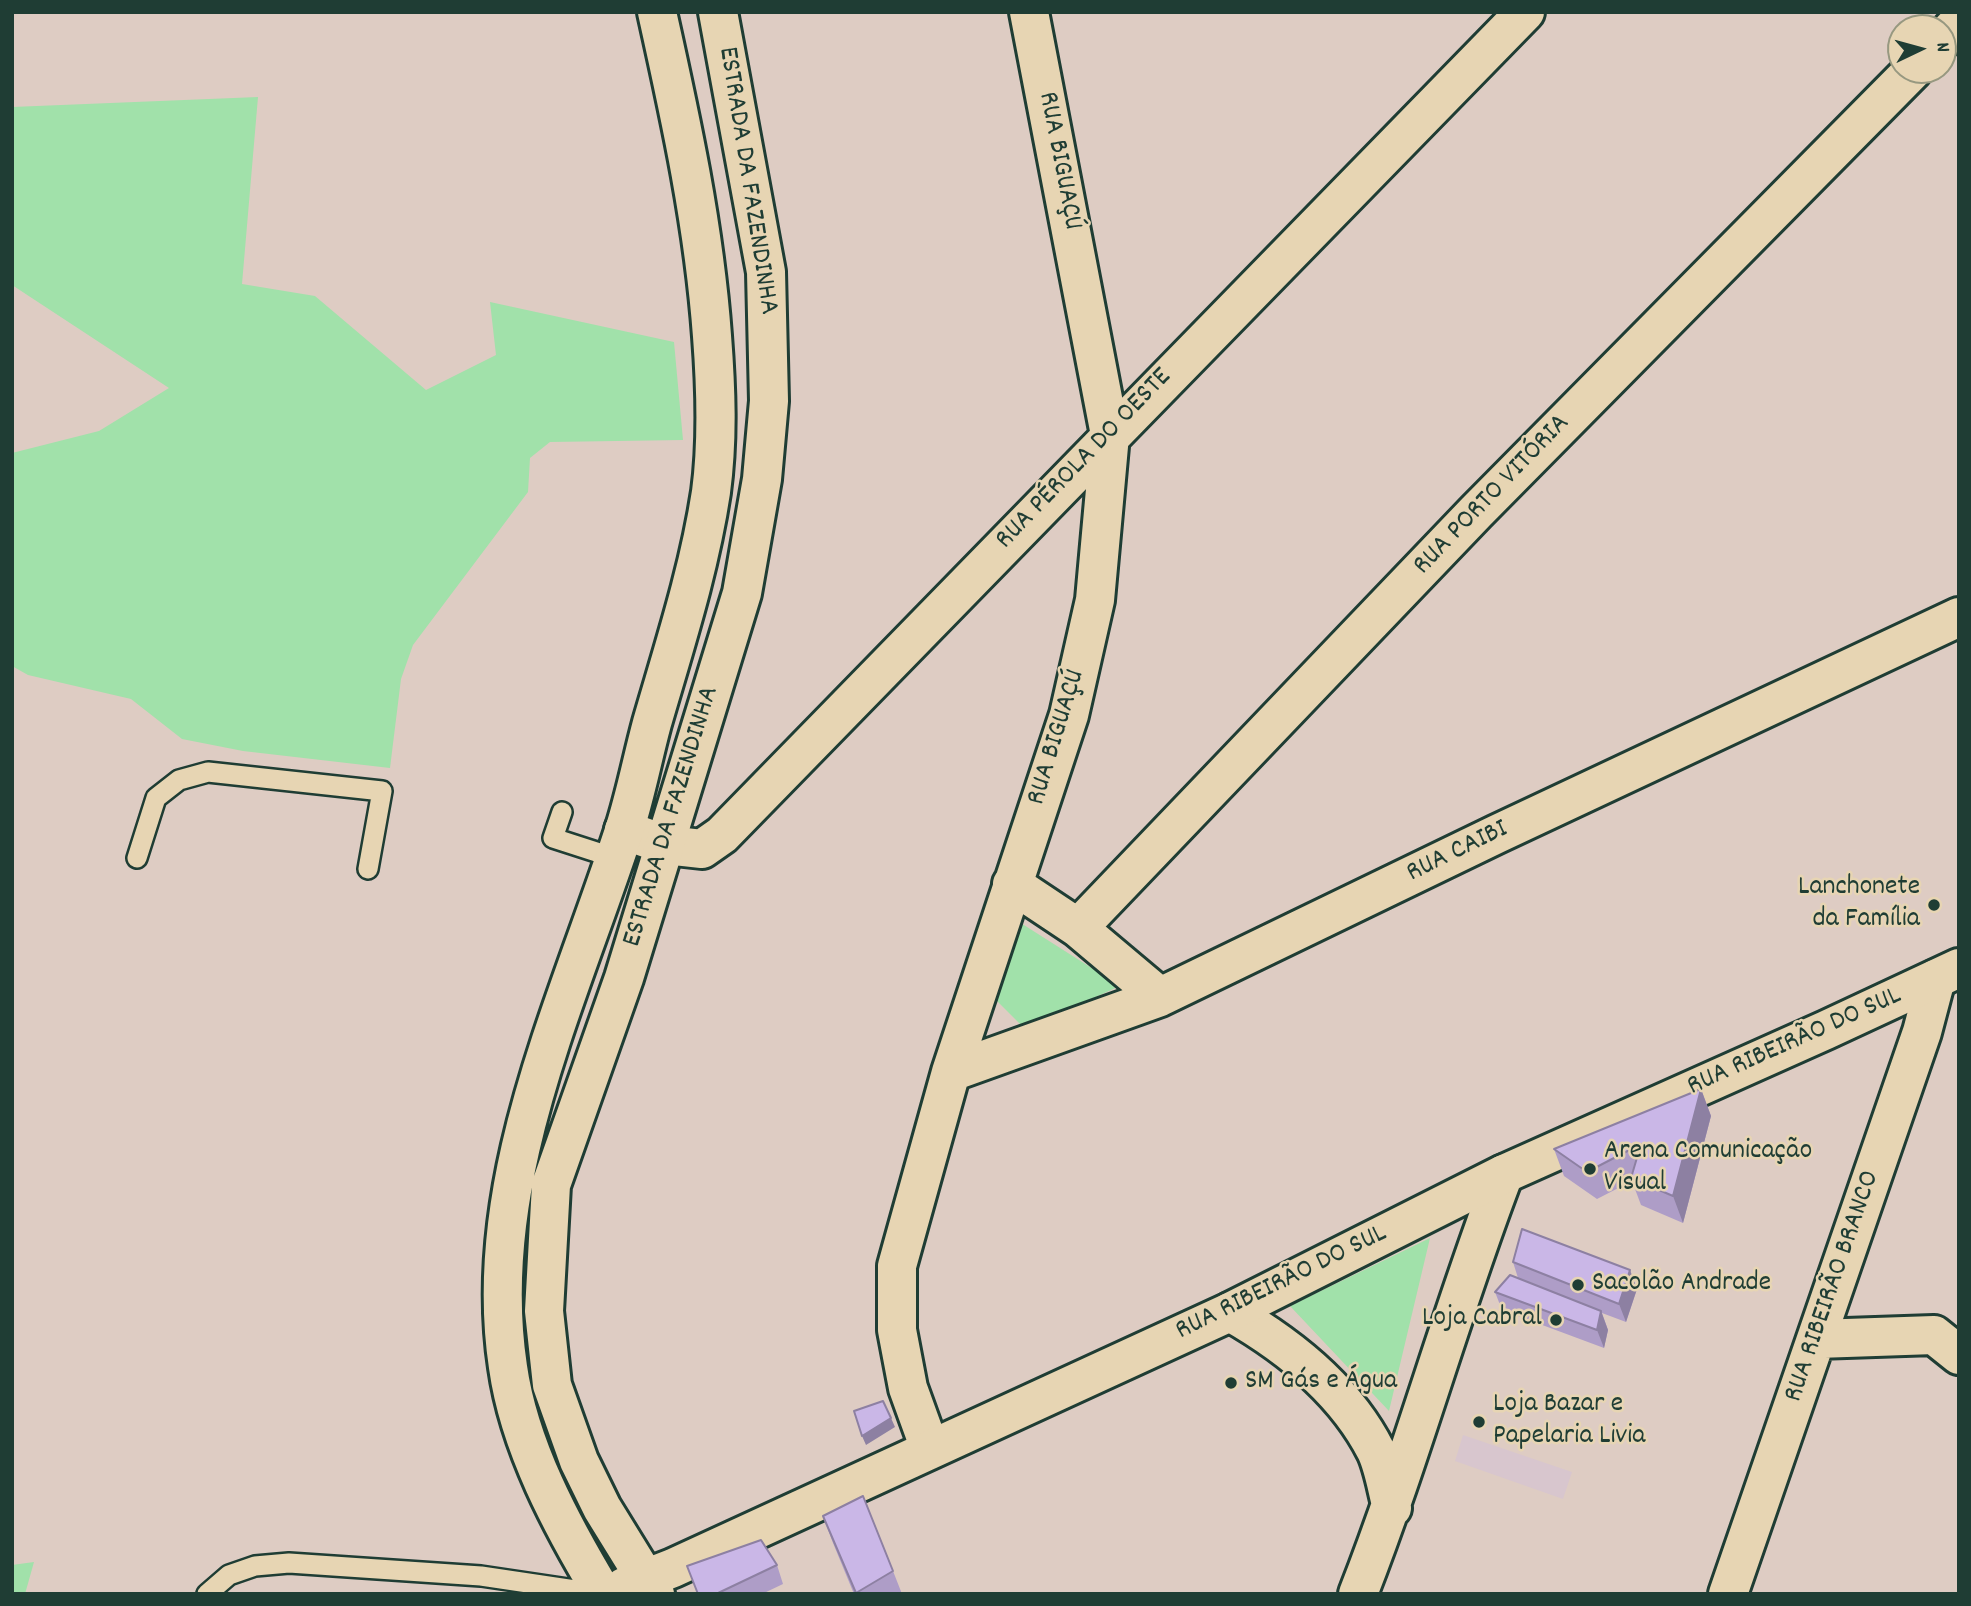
<!DOCTYPE html>
<html>
<head>
<meta charset="utf-8">
<style>
	body { margin:0 }
	#map { position:relative; width:1971px; height:1606px; overflow:hidden; background:#deccc3; font-family:Dekko,sans-serif }
	canvas { display:block }
	.frame { position:absolute; inset:0; border:14px solid #1f3d34; pointer-events:none }
	.north { position:absolute; left:1887px; top:14px; width:70px; height:70px; box-sizing:border-box; background:#e7d5b3; border:2px solid #979880; border-radius:50%; rotate:85deg; font-size:19px; font-weight:700; line-height:28px; text-align:center; color:#1f3d34 }
	.north::after { content:''; display:block; margin:auto; width:24px; height:32px; background:#1f3d34; clip-path:polygon(50% 0,100% 100%,50% 72%,0 100%) }
</style>
</head>
<body>
<div id="map">
<canvas width="1971" height="1606"></canvas>
<div class="frame"></div>
<div class="north">N</div>
</div>
<script>
const ctx = document.querySelector('canvas').getContext('2d');
ctx.lineJoin = 'round';
function fillPath(path, color) {
  ctx.fillStyle = color;
  ctx.fill(path, 'evenodd');
}
function strokePath(path, color, width, dash) {
  ctx.strokeStyle = color;
  ctx.lineWidth = width;
  ctx.lineCap = dash ? 'butt' : 'round';
  ctx.setLineDash(dash || []);
  ctx.stroke(path);
}
function drawText(font, color, halo, rows, align = 'center') {
  ctx.font = font + ' Dekko,sans-serif';
  ctx.lineWidth = 5;
  ctx.setLineDash([]);
  ctx.textBaseline = 'middle';
  ctx.strokeStyle = halo;
  ctx.fillStyle = color;
  for (const [text, x, y, turn = 0] of rows) {
    ctx.save();
    ctx.translate(x, y);
    ctx.rotate((+turn || 0) * Math.PI / 180);
    ctx.textAlign = isNaN(turn) ? turn : align;
    if (halo) ctx.strokeText(text, 0, 0);
    ctx.fillText(text, 0, 0);
    ctx.restore();
  }
}
const built = new Path2D(`
	M1463,1435l109,37 -9,27 -108,-38z`);
const green = new Path2D(`
	M258,97l-16,187 73,12 111,94 70,-35 -6,-53 184,40 9,98 -133,2 -20,16 -2,34 -115,153 -12,34 -11,89 -147,-17 -61,-12 -51,-40 -103,-24 -16,-9v-213l87,-22 70,-43 -157,-103v-178z
	M1016,920l104,66 -95,43 -34,-34z
	M1430,1238l-41,173 -99,-105z
	M34,1562l-9,32h-13v-29z`);
const lane = new Path2D(`
	M562,812l-9,26 62,20
	M137,858l19,-60 23,-18 29,-8 174,19 -14,78
	M207,1594l22,-19 26,-9 34,-3 192,13 121,18`);
const street = new Path2D(`
	M1943,39l16,-17
	M624,830l42,15 36,4 20,-14 803,-823
	M1012,884l66,44 82,69
	M1078,928l398,-416 437,-442
	M951,1072l209,-75 337,-163 462,-217
	M1230,1312c58,33 115,78 146,139 8,17 11,39 16,57
	M1817,1339l117,-4 25,20
	M930,1449l-22,-61 -11,-58v-64l54,-194 118,-357 26,-115 15,-165 -81,-423
	M1358,1594c54,-138 93,-282 146,-420
	M1728,1594l194,-562 14,-53`);
const secondary = new Path2D(`
	M624,1587l49,-19 557,-256 274,-138 322,-144 133,-62
	M603,1594c-41,-68 -84,-148 -95,-227 -28,-184 59,-362 115,-533 12,-36 19,-74 29,-111 22,-76 47,-152 59,-231 7,-52 5,-104 1,-156 -8,-110 -31,-216 -55,-324
	M655,1594l-53,-86 -23,-47 -27,-76 -8,-74 7,-126 73,-207 118,-385 20,-114 7,-78 -3,-129 -48,-260`);
const wall = new Path2D(`
	M1701,1089l10,27 -28,107 -42,-18 -9,-24 -35,18 -33,-23 -10,-27z
	M1513,1262l124,27 -11,33 -24,-9 6,17 -4,18 -102,-38 -7,-18 23,-14z
	M823,1516l70,55 9,23h-48l-21,-51z
	M777,1565l6,19 -21,10h-65z`);
const shadedWall = new Path2D(`
	M1701,1089l10,27 -28,107 -10,-27z
	M1630,1270l7,19 -11,33 -7,-18z
	M1601,1311l7,19 -4,18 -7,-18z
	M891,1418l4,9 -29,18 -4,-9z`);
const building = new Path2D(`
	M1701,1089l-28,107 -42,-18 10,-34 -54,28 -33,-23z
	M1522,1229l108,41 -11,34 -106,-42z
	M1510,1275l91,36 -4,19 -102,-38z
	M883,1401l8,17 -29,18 -8,-25z
	M863,1496l30,75 -37,22 -33,-77z
	M761,1540l16,25 -61,29h-18l-11,-28z`);
const markers = [
	[1934,905,7,"#1f3d34"],
	[1590,1169,7,"#1f3d34"],
	[1578,1285,7,"#1f3d34"],
	[1556,1320,7,"#1f3d34"],
	[1231,1383,7,"#1f3d34"],
	[1479,1422,7,"#1f3d34"]
];
const streetNames = [
	["RUA BIGUAÇÚ",1058,161,79],
	["ESTRADA DA FAZENDINHA",746,181,81],
	["RUA PÉROLA DO OESTE",1085,460,-46],
	["RUA PORTO VITÓRIA",1493,496,-46],
	["RUA BIGUAÇÚ",1058,738,-73],
	["ESTRADA DA FAZENDINHA",673,817,-73],
	["RUA CAIBI",1458,853,-26],
	["RUA RIBEIRÃO DO SUL",1795,1043,-24],
	["RUA RIBEIRÃO DO SUL",1282,1284,-26],
	["RUA RIBEIRÃO BRANCO",1834,1287,-71]
];
const poiNames = [
	["Lanchonete",1920,889,"right"],
	["da Família",1920,921,"right"],
	["Arena Comunicação",1604,1153],
	["Visual",1604,1185],
	["Sacolão Andrade",1592,1285],
	["Loja Cabral",1542,1320,"right"],
	["SM Gás e Água",1245,1383],
	["Loja Bazar e",1493,1406],
	["Papelaria Livia",1493,1438]
];
fillPath(built, '#d8c6ce');
fillPath(green, '#a1e1aa');
strokePath(lane, '#1f3d34', 24);
strokePath(street, '#1f3d34', 44);
strokePath(secondary, '#1f3d34', 44);
strokePath(lane, '#e7d5b3', 19);
strokePath(street, '#e7d5b3', 38);
strokePath(secondary, '#e7d5b3', 38);
fillPath(wall, '#ae9dc7');
fillPath(shadedWall, '#8d80a2');
fillPath(building, '#cab7e7');
strokePath(building, '#8d80a2', 2);
for (const [x, y, r, color] of markers) {
  const dot = new Path2D();
  dot.arc(x, y, r, 0, 2 * Math.PI);
  ctx.fillStyle = color;
  ctx.fill(dot);
  strokePath(dot, '#e7d5b3', 2.5);
}
drawText('28px', '#1f3d34', '#e7d5b3', streetNames);
drawText('28px', '#1f3d34', '#e7d5b3', poiNames, 'left');
</script>
</body>
</html>
